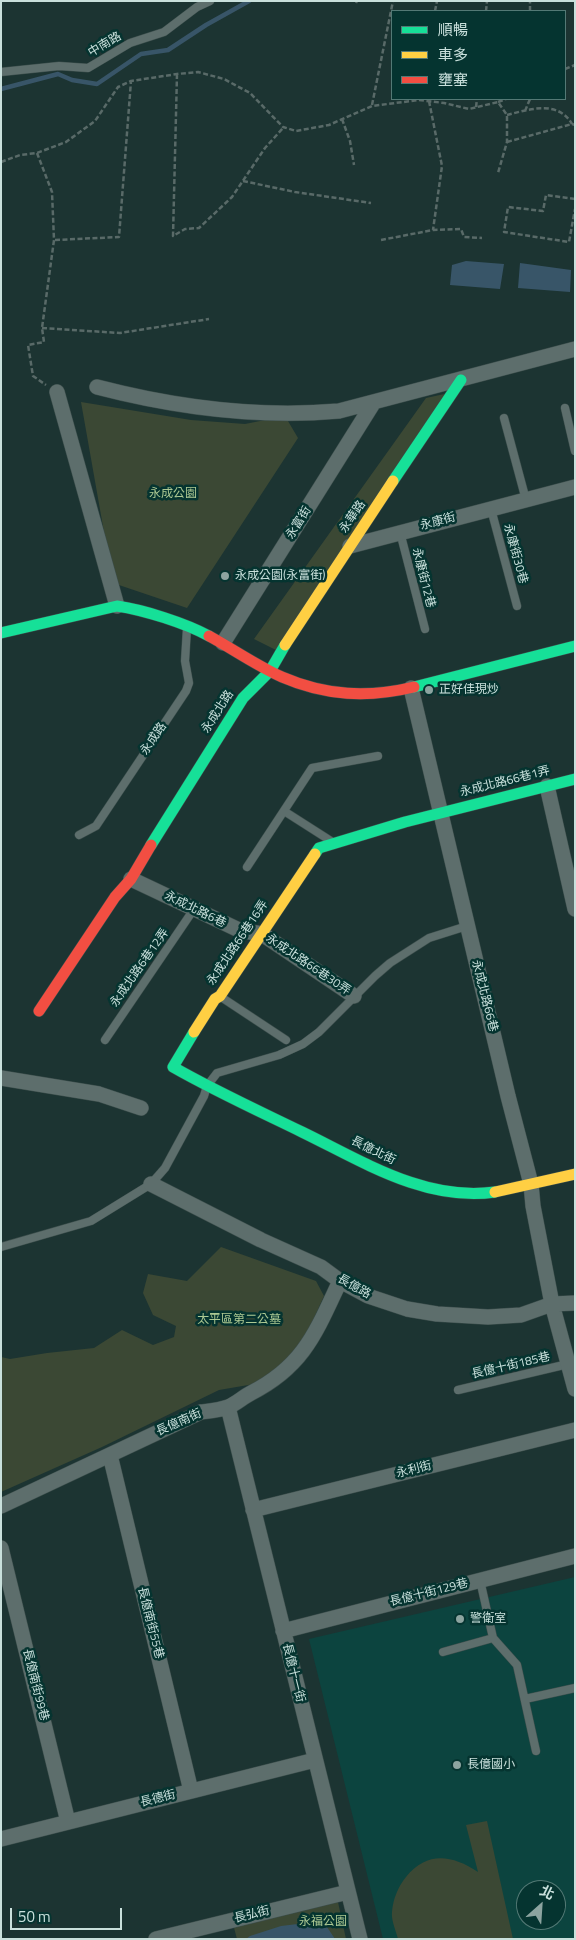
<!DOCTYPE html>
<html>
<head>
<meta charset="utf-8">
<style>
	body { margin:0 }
	#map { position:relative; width:576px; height:1940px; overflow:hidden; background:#1c3432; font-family:"Titillium Web","Noto Sans TC",sans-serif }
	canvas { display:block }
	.frame { position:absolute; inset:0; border:2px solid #c9e0dc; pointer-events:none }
	.legend { position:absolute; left:391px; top:10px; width:175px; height:90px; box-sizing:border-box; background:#053430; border:1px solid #537975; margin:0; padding:6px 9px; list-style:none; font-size:15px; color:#c9e0dc }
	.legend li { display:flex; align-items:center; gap:10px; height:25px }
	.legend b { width:25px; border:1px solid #537975 }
	.north { position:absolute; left:516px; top:1880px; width:50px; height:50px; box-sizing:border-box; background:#053430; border:1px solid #537975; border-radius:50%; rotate:26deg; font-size:14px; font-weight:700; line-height:20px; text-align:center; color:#c9e0dc }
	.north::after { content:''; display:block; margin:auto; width:18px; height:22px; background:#8ca4a0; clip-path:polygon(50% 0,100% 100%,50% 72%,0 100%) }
	.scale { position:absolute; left:10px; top:1908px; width:112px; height:22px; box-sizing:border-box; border:2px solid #c9e0dc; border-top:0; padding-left:6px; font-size:15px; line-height:18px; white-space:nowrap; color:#c9e0dc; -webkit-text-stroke:4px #053430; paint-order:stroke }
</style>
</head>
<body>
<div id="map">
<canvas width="576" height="1940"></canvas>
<div class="frame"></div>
<ul class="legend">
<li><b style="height:6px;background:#16e098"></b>順暢</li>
<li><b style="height:6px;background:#ffcf43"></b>車多</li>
<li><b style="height:6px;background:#f24e42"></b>壅塞</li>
</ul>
<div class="north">北</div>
<div class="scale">50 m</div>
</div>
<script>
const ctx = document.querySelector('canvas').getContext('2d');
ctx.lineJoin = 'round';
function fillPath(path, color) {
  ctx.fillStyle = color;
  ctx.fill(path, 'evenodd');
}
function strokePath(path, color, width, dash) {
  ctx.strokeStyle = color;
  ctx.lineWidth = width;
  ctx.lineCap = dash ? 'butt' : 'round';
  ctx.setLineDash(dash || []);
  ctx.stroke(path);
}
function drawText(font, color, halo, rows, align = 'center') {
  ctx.font = font + ' "Titillium Web","Noto Sans TC",sans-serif';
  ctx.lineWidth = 5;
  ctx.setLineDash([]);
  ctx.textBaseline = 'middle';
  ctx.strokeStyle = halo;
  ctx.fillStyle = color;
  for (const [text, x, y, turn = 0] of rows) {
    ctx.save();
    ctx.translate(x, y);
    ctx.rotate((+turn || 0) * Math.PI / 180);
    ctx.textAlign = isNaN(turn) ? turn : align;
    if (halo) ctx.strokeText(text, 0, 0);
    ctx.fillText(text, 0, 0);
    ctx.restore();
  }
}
const built = new Path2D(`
	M575,1577v362h-192l-74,-300zM526,1890h30v30h-30z`);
const green = new Path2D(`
	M449,393l-171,258 -24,-12 172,-241z
	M81,402l110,18 54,4 40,-8 13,22 -111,170 -74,-25z
	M221,1247l95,34 8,15 -16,35 -25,36 -23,16 -41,7 -117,57 -101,45v-135l9,2 37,-6 47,-5 28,-18 31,15 21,-8 2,-11 -23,-11 -10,-22 5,-19 39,7z
	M487,1821l26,118h-115c-2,-8 -7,-19 -6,-27 1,-13 6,-25 14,-35 21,-26 46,-22 72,-5l-12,-47z
	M338,1902l8,37h-109l-4,-15z`);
const water = new Path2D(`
	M466,261l38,3 -4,25 -50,-4 2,-20z
	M520,263l51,7 -1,22 -52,-4z
	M314,1922l13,5 8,12h-89l4,-3 31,-10z`);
const stream = new Path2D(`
	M1,89l57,-15 14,6 25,4 44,-30 27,-4 38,-25 43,-24`);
const path = new Path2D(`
	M356,3l1,-2
	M435,11l2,-10
	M486,11l1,-10
	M530,11v-10
	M565,69l10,-4
	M177,74l-4,162 12,-7 14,-1 33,-31 33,-49 18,-20
	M429,101l13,65 -9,64
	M498,102l8,-3
	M372,105l21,-104
	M476,107l1,-8
	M525,111l5,-12
	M507,115c23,-6 51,-15 65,9
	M342,119l8,22 4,24
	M507,142l65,-18 3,1
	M37,153l15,39 2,48 -12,88 2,14 -16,3 5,31 13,9
	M1,162l19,-7 17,-2 29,-11 29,-21 23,-34 13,-6 46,-7 21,-2 26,7 26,14 33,34 13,4 33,-6 43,-19 47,-6 25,3 25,6 29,-7 9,13v27l-9,31
	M243,181l52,11 76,11
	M575,199l-29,-4 -3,16 -35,-4 -4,25 65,10 6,-33
	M55,240l64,-3 12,-156
	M381,240l52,-10 28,-1 3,8 18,1
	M42,328l78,5 89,-14`);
const lane = new Path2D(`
	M1,72l58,-6 29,2 42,-25 34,-11 33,-25 13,-6
	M565,408l10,43
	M504,418l22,82
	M491,509l26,97
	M400,532l25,97
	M284,811l47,30
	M79,835l17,-9 90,-135 3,-8 -4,-22 2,-33
	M247,867l65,-99 66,-12
	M221,997l65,43
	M105,1040l89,-131
	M1,1247l90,-26 60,-37 14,-16 39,-72 3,-10 10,-13 62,-18 24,-11 16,-12 56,-56 15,-13 39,-25 38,-12
	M458,1390l110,-26
	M480,1580l13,58 24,27 19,86
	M443,1652l50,-14
	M525,1699l50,-11`);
const street = new Path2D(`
	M97,387c77,20 161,31 242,24l236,-62
	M57,392l60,214
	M350,546l225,-59
	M223,643l151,-241
	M411,688l97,408 23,88 2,22 19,98 23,85
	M547,786l28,123
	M131,879l108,51 23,4 92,62
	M1,1078l98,16 42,14
	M151,1184l110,56 60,27 19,14 28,15 39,13 30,5 51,3 33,-2 31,-11 23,-1
	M228,1407l132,532
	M110,1455l81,336
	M1,1506l200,-94c8,-1 19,-2 27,-5 8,-3 15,-10 23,-14 53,-27 65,-61 89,-112
	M253,1510l322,-80
	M1,1548l67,274
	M283,1631l292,-75
	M1,1839l314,-79
	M156,1939l192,-47`);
const fast = new Path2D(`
	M393,481l68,-101
	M1,633l116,-27c27,4 68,17 92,30
	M414,687l161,-41
	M151,845l92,-147 27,-27 15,-26
	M315,854l4,-6 86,-26 170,-43
	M194,1032l-21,35c42,24 86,44 129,65 60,29 123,70 193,60`);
const slow = new Path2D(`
	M285,645l108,-164
	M194,1032l21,-33 5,-3 95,-142
	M495,1192l80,-18`);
const jam = new Path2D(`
	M209,636c24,13 48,30 73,41 44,19 86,21 132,10
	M39,1011l76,-114 16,-18 20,-34`);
const markers = [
	[225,576,5,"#8ca4a0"],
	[429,690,5,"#8ca4a0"],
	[460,1619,5,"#8ca4a0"],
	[457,1765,5,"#8ca4a0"]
];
const streetNames = [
	["中南路",105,45,-31],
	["永華路",353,517,-56],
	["永康街",438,522,-15],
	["永富街",299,523,-58],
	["永康街30巷",515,554,75],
	["永康街12巷",423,578,76],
	["永成北路",218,712,-57],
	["永成路",154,739,-56],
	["永成北路66巷1弄",505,782,-14],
	["永成北路6巷",195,910,26],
	["永成北路66巷16弄",238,943,-56],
	["永成北路66巷30弄",308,965,34],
	["永成北路6巷12弄",140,968,-55],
	["永成北路66巷",484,996,76],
	["長億北街",373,1151,26],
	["長億路",354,1287,29],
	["長億十街185巷",511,1366,-13],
	["長億南街",179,1423,-24],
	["永利街",414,1470,-14],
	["長億十街129巷",429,1593,-14],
	["長億南街55巷",150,1623,76],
	["長億十一街",293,1673,76],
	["長億南街99巷",35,1685,76],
	["長德街",158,1799,-14],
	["長弘街",252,1915,-14]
];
const parkNames = [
	["永成公園",173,494],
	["太平區第二公墓",239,1320],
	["永福公園",323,1922]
];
const poiNames = [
	["永成公園(永富街)",235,576],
	["正好佳現炒",439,690],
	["警衛室",470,1619],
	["長億國小",467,1765]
];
fillPath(built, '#0c443f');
fillPath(green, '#3b4834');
fillPath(water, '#385568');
strokePath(stream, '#385568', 4.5);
strokePath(lane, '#3c4e4c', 9);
strokePath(street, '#3c4e4c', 16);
strokePath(fast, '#3c4e4c', 12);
strokePath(slow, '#3c4e4c', 12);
strokePath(jam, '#3c4e4c', 12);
strokePath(path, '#596a68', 2.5, [5, 2.5]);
strokePath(lane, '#5d6e6c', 8);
strokePath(street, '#5d6e6c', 15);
strokePath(fast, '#16e098', 11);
strokePath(slow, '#ffcf43', 11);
strokePath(jam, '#f24e42', 11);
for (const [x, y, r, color] of markers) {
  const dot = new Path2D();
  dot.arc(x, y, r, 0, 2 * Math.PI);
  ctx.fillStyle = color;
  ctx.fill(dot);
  strokePath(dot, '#053430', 2);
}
drawText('12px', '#c9e0dc', '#053430', streetNames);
drawText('12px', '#adc993', '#053430', parkNames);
drawText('12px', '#c9e0dc', '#053430', poiNames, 'left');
</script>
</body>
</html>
